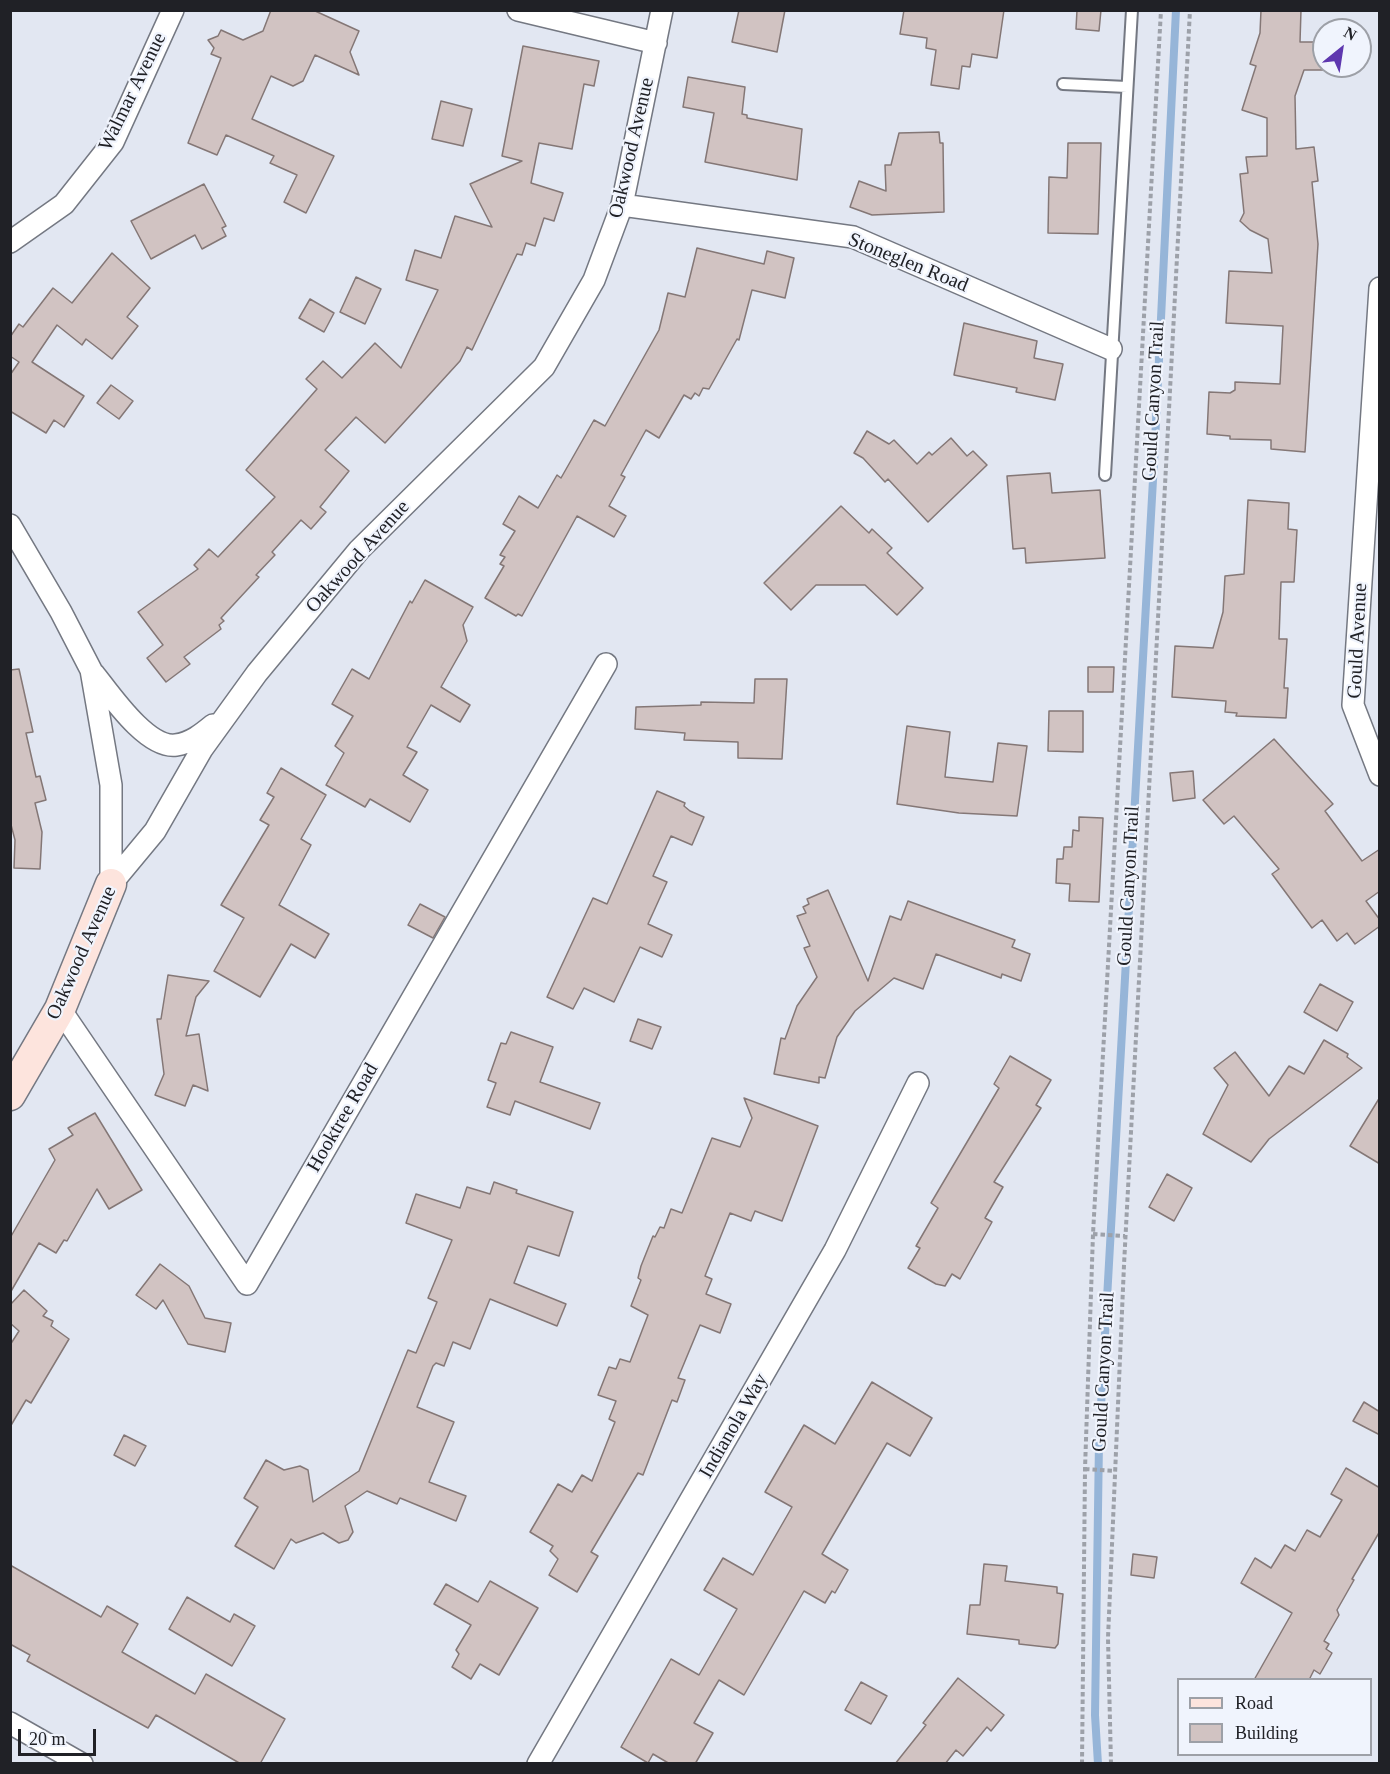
<!DOCTYPE html>
<html>
<head>
<meta charset="utf-8">
<style>
	body { margin:0 }
	#map { position:relative; width:1390px; height:1774px; overflow:hidden; background:#e2e7f2; font-family:"Times New Roman",serif }
	canvas { display:block }
	.frame { position:absolute; inset:0; border:12px solid #202126; pointer-events:none }
	.legend { position:absolute; left:1177px; top:1678px; width:195px; height:78px; box-sizing:border-box; background:#f0f4fd; border:2px solid #9da0a7; margin:0; padding:8px 10px; list-style:none; font-size:18px; color:#202126 }
	.legend li { display:flex; align-items:center; gap:12px; height:30px }
	.legend b { width:30px; border:2px solid #9da0a7 }
	.north { position:absolute; left:1312px; top:18px; width:60px; height:60px; box-sizing:border-box; background:#f0f4fd; border:2px solid #9da0a7; border-radius:50%; rotate:30deg; font-size:16px; font-weight:700; line-height:24px; text-align:center; color:#202126 }
	.north::after { content:''; display:block; margin:auto; width:21px; height:27px; background:#5e37af; clip-path:polygon(50% 0,100% 100%,50% 72%,0 100%) }
	.scale { position:absolute; left:18px; top:1729px; width:78px; height:27px; box-sizing:border-box; border:3px solid #202126; border-top:0; padding-left:8px; font-size:18px; line-height:21px; white-space:nowrap; color:#202126; -webkit-text-stroke:4px #f0f4fd; paint-order:stroke }
</style>
</head>
<body>
<div id="map">
<canvas width="1390" height="1774"></canvas>
<div class="frame"></div>
<ul class="legend">
<li><b style="height:8px;background:#fde4dd"></b>Road</li>
<li><b style="height:16px;background:#d1c3c2"></b>Building</li>
</ul>
<div class="north">N</div>
<div class="scale">20 m</div>
</div>
<script>
const ctx = document.querySelector('canvas').getContext('2d');
ctx.lineJoin = 'round';
function strokePath(path, color, width, dash) {
  ctx.strokeStyle = color;
  ctx.lineWidth = width;
  ctx.lineCap = dash ? 'butt' : 'round';
  ctx.setLineDash(dash || []);
  ctx.stroke(path);
}
function fillPath(path, color) {
  ctx.fillStyle = color;
  ctx.fill(path, 'evenodd');
}
function drawText(font, color, halo, rows, align = 'center') {
  ctx.font = font + ' "Times New Roman",serif';
  ctx.lineWidth = 4.5;
  ctx.setLineDash([]);
  ctx.textBaseline = 'middle';
  ctx.strokeStyle = halo;
  ctx.fillStyle = color;
  for (const [text, x, y, turn = 0] of rows) {
    ctx.save();
    ctx.translate(x, y);
    ctx.rotate((+turn || 0) * Math.PI / 180);
    ctx.textAlign = isNaN(turn) ? turn : align;
    if (halo) ctx.strokeText(text, 0, 0);
    ctx.fillText(text, 0, 0);
    ctx.restore();
  }
}
const stream = new Path2D(`
	M1098,1764l-3,-49 4,-274 55,-979 22,-452`);
const building = new Path2D(`
	M271,10h42l46,21 -9,21 9,23 -44,-20 -12,26 -10,5 -22,-10 -19,43 82,37 -28,57 -22,-11 13,-27 -27,-12 4,-7 -48,-21 -9,20 -29,-12 33,-85 -10,-4 3,-6 -6,-8 10,-4 3,-6 22,10 20,-9z
	M739,10h46l-8,42 -45,-10z
	M904,10h100l-7,48 -25,-4 -2,13 -8,-1 -3,23 -28,-4 5,-35 -10,-2 1,-10 -27,-4z
	M1077,10h24l-2,21 -23,-2z
	M1261,10h40l-1,32h24v28h-20l-9,26 1,53 18,-2 4,34 -6,1 6,62 -13,208 -34,-3v-9l-41,-1v-3l-23,-2 2,-42 21,1 5,-3v-8l45,2 3,-58 -57,-3 3,-52 43,2 -4,-34 -18,-9 -10,-9 4,-8 -4,-39 8,-1 -2,-16 21,-1v-38l-25,-8 14,-44 -6,-2 10,-31z
	M523,46l76,15 -5,25 -10,-2 -12,65 -33,-6 -8,40 32,10 -9,28 -10,-3 -9,28 -9,-3 -4,12 -5,-1 -45,96 -5,-3 -7,14 -75,82 -29,-26 -31,33 24,21 -29,36 6,5 -15,17 -10,-9 -29,32 3,3 -19,20 3,2 -38,41 3,3 -5,4 2,4 -37,28 6,7 -24,18 -19,-24 16,-13 -25,-33 60,-43 -4,-4 15,-16 9,8 57,-60 -29,-27 71,-81 -11,-10 17,-18 19,17 33,-35 26,25 37,-78 -32,-10 9,-30 26,8 14,-42 37,11 -22,-43 52,-23 -20,-5z
	M688,77l57,10 -3,27 5,1v3l55,11 -5,51 -92,-18 9,-49 -31,-6z
	M441,101l31,8 -9,37 -31,-7z
	M939,132l1,11h3l1,69 -72,3 -22,-8 9,-26 27,10 -1,-26h6l8,-32z
	M1068,143h33l-3,91 -50,-1 1,-56 18,1z
	M204,184l22,42 -4,2 4,8 -24,13 -7,-14 -44,24 -20,-38z
	M697,248l67,16 3,-13 27,7 -9,40 -33,-8 -13,50 -2,-1 -28,50 -6,-1 -4,8 -4,-3 -4,6 -7,-4 -25,43 -13,-8 -25,45 4,2 -16,29 17,10 -12,21 -37,-21 -55,100 -4,-2 -2,2 -31,-18 19,-32 -4,-2 5,-7 -5,-2 15,-24 -12,-7 16,-28 19,12 19,-33 4,3 33,-58 11,6 54,-96 9,-37 17,4z
	M112,253l38,35 -23,29 11,9 -26,33 -26,-20 -4,6 -25,-20 -25,37 52,34 -20,31 -10,-7 -8,13 -36,-22v-36l9,-13 -9,-6v-19l9,-13 4,3 30,-39 19,15z
	M356,277l25,12 -16,35 -25,-12z
	M310,299l24,14 -10,19 -25,-14z
	M964,323l73,18 -3,17 29,6 -8,36 -39,-8 1,-4 -63,-13z
	M111,385l22,16 -14,18 -22,-16z
	M867,431l22,13 5,-4 23,24 12,-12 3,3 19,-17 16,18 6,-5 14,14 -59,57 -40,-43 -3,3 -22,-24 -9,-5z
	M1050,473l2,20 48,-3 5,68 -79,5 -1,-15 -12,1 -6,-73z
	M1248,500l41,3 -1,26 9,1 -3,52h-13l-2,57h8l-3,49h4l-2,30 -50,-2 1,-3 -12,-1 1,-11 -54,-4 3,-51 38,2 10,-36 2,-36 19,-2z
	M841,506l28,27 3,-4 20,19 -5,5 36,35 -26,27 -32,-30h-49l-25,25 -27,-27z
	M425,580l48,27 -10,18 4,16 -26,46 29,18 -10,17 -29,-17 -24,42 10,5 -14,23 25,15 -18,32 -40,-23 -5,8 -39,-22 18,-32 -9,-7 18,-30 -21,-12 20,-35 17,10 41,-78 2,2z
	M1088,667h26l-1,25h-25z
	M19,669l14,63 -7,1 10,44 4,-1 6,24 -11,3 7,29 -2,37 -26,-1 1,-28 -5,-19v-151z
	M755,679h32l-5,80 -44,-1v-16l-54,-2 1,-7 -50,-4 1,-22 65,-2v-3l53,1z
	M1049,711h34v41l-35,-1z
	M907,726l43,6 -5,45 48,5 5,-39 29,3 -10,70 -58,-3 -62,-9z
	M1274,739l59,65 -8,7 37,50 18,-12v42l-14,10 14,19v6l-25,18 -8,-11 -10,8 -15,-21 -10,8 -40,-54 7,-5 -45,-53 -10,8 -21,-24z
	M281,768l45,27 -25,44 10,6 -32,60 50,29 -14,24 -24,-14 -31,53 -46,-26 30,-53 -23,-13 48,-80 -9,-5 14,-23 -7,-4z
	M1193,771l2,27 -22,3 -3,-28z
	M657,791l28,12 -1,3 6,5 14,6 -12,28 -21,-9 -18,40 14,6 -19,42 24,11 -10,22 -22,-10 -26,55 -30,-14 -11,21 -26,-12 46,-99 14,6z
	M1079,817l24,1 -4,84 -30,-1 1,-17 -14,-1 1,-24h6l1,-12h8l1,-17 6,1z
	M828,890l40,91 22,-65 11,4 7,-19 107,39 -3,7 18,7 -9,27 -19,-7 -1,4 -65,-24 -13,35 -29,-11 -39,33 -18,26 -12,41 -6,-1v6l-45,-9 7,-36 4,1 12,-33 20,-29 -13,-29 6,-2 -13,-30 9,-3 -3,-6 6,-3 -2,-5z
	M420,904l25,13 -12,21 -25,-13z
	M168,975l41,6 -13,16 -10,39 13,-2 9,57 -15,-6 -8,21 -30,-11 9,-21 -7,-55h4z
	M1320,984l33,18 -16,29 -33,-19z
	M638,1019l23,8 -9,22 -22,-8z
	M511,1032l42,15 -13,35 60,21 -10,26 -75,-28 -5,14 -23,-8 9,-24 -8,-3 13,-37 5,1z
	M1324,1040l24,14 -1,3 15,11 -93,71 -18,23 -48,-28 25,-49 -14,-17 21,-16 34,44 20,-30 15,8z
	M1010,1056l41,24 -15,25 5,3 -47,74 9,5 -18,31 7,4 -32,57 -8,-5 -7,12 -9,-2 -28,-16 12,-20 -4,-2 22,-38 -7,-5 68,-115 -5,-4z
	M1380,1097v67l-30,-18z
	M744,1098l74,28 -36,95 -27,-10 -4,10 -21,-8 -25,63 7,3 -6,15 25,10 -11,29 -20,-8 -22,53 7,2 -8,22 -5,-2 -29,75 -5,-2 -47,79 7,4 -21,36 -28,-17 9,-16 -8,-8 3,-5 -23,-14 28,-48 14,8 10,-17 10,6 23,-59 -6,-3 7,-18 -18,-6 11,-28 7,2 4,-10 10,3 18,-47 -17,-9 10,-26 -3,-2 3,-12 12,-30 2,1 5,-10 4,1 7,-19 11,4 30,-75 28,9 12,-29z
	M95,1113l47,77 -33,19 -12,-20 -30,52 -3,-1 -8,13 -17,-10 -29,50v-55l45,-78 -6,-11 24,-14 -5,-7z
	M1167,1174l25,14 -18,33 -25,-14z
	M494,1182l23,8 -1,3 57,19 -14,44 -31,-10 -14,37 52,21 -9,22 -67,-27 -20,50 -17,-7 -9,24 -8,-3 -3,3 -16,41 37,15 -25,60 37,14 -10,25 -56,-23 -3,6 -30,-13 -22,15 8,26 -5,8 -9,3 -16,-10 -27,10 -5,-4 -17,30 -39,-23 23,-39 -14,-9 22,-38 18,10 16,-4 8,4 5,32 46,-31 49,-121 8,3 21,-51 -9,-4 24,-58 -46,-17 10,-29 44,14 7,-21 23,7z
	M160,1264l29,22 16,32 26,5 -6,29 -37,-8 -25,-44 -7,9 -20,-14z
	M24,1290l23,21 -4,5 10,5 -2,5 18,13 -38,64 -5,-3 -16,27v-82l9,-14 -9,-8v-18z
	M872,1382l60,36 -22,38 -23,-13 -65,111 26,16 -13,23 -3,-2 -7,12 -21,-12 -60,104 -25,-15 -25,43 19,10 -18,31h-25l-17,-10 -5,9 -27,-16 50,-88 28,16 38,-66 -33,-19 19,-32 30,17 39,-68 -27,-15 39,-67 31,19z
	M1364,1402l16,10v23l-27,-14z
	M124,1435l22,11 -11,20 -21,-11z
	M1346,1468l34,20v43l-28,48 2,1 -17,30 2,5 -15,26 5,3 -3,5 6,4 -12,21 -6,-4 -5,10h-55l38,-67 -51,-30 14,-25 16,10 14,-23 10,6 12,-21 13,7 22,-37 -11,-6z
	M1133,1554l24,3 -3,21 -23,-3z
	M984,1564l23,2 -2,15 52,6v6l6,1 -5,50 -3,4 -36,-4v-4l-52,-6 3,-29h10z
	M10,1565l91,52 6,-11 31,18 -16,28 73,42 11,-20 79,45 -25,45h-19l-85,-49 -8,13 -121,-67 3,-6 -20,-11z
	M490,1581l48,27 -39,67 -19,-11 -9,15 -19,-12 7,-13 -3,-4 15,-25 -37,-21 12,-20 32,18z
	M187,1597l43,25 4,-8 21,12 -23,40 -63,-37z
	M958,1678l46,37 -13,16 -4,-4 -24,29 -7,-6 -11,14h-50l31,-39 -3,-2z
	M861,1682l26,14 -16,28 -26,-14z`);
const path = new Path2D(`
	M1093,1234l32,2
	M1085,1469l30,2
	M1082,1764l3,-295 8,-235 68,-1224
	M1111,1764l-3,-126 16,-373 66,-1255`);
const lane = new Path2D(`
	M1063,84l64,3
	M1105,475l27,-465`);
const street = new Path2D(`
	M518,10l138,33
	M622,205l231,32 258,112
	M10,242l54,-38 49,-62 60,-132
	M1380,288l-27,417 27,70
	M10,525l51,87 30,58 20,115v99
	M94,674c16,20 53,75 82,71 15,-2 26,-11 37,-20
	M111,884l44,-53 47,-82 55,-76 102,-123 185,-183 50,-87 28,-75 40,-195
	M60,1009l187,275 359,-620
	M10,1723l72,41
	M538,1764l297,-514 83,-167`);
const secondary = new Path2D(`
	M10,1095l50,-86 51,-125`);
const streetNames = [
	["Walmar Avenue",133,92,-64],
	["Oakwood Avenue",632,148,-77],
	["Stoneglen Road",908,263,22],
	["Gould Canyon Trail",1154,401,-87],
	["Oakwood Avenue",358,557,-48],
	["Gould Avenue",1358,641,-87],
	["Gould Canyon Trail",1129,886,-87],
	["Oakwood Avenue",82,953,-66],
	["Hooktree Road",343,1118,-60],
	["Gould Canyon Trail",1104,1372,-87],
	["Indianola Way",734,1426,-60]
];
strokePath(stream, '#96b5d8', 8);
fillPath(building, '#d1c3c2');
strokePath(building, '#847776', 1.5);
strokePath(lane, '#747882', 14);
strokePath(street, '#747882', 24);
strokePath(secondary, '#747882', 33);
strokePath(path, '#9da1a9', 4, [4.5, 3]);
strokePath(lane, '#fff', 10);
strokePath(street, '#fff', 21);
strokePath(secondary, '#fde4dd', 30);
drawText('20px', '#202126', '#f0f4fd', streetNames);
</script>
</body>
</html>
